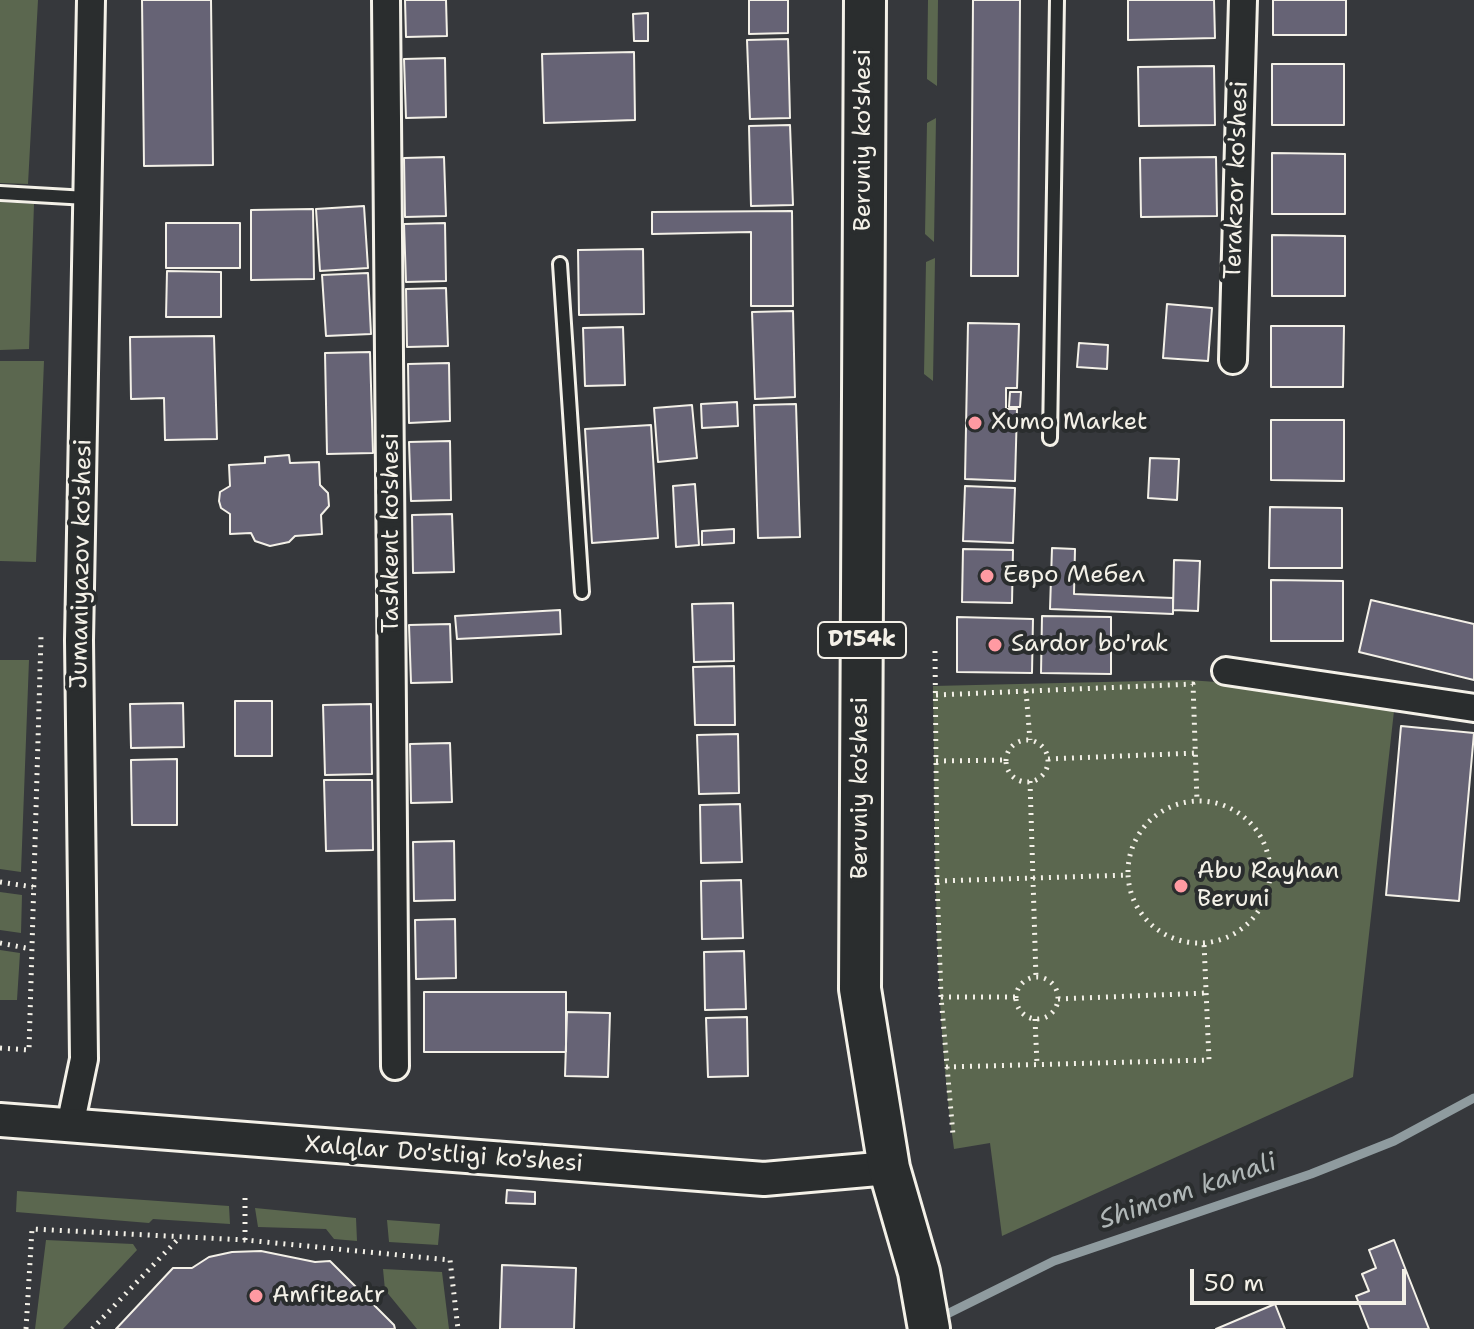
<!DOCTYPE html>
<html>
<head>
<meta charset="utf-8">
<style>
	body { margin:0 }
	#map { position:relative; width:1474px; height:1329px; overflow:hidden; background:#36383c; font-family:"Shantell Sans",sans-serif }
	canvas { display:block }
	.scale { position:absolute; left:1190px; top:1269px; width:216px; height:36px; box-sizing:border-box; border:4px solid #f4f1e8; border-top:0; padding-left:10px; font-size:24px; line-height:28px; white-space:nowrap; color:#f4f1e8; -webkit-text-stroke:6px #2a2d2e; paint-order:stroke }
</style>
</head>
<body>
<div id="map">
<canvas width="1474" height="1329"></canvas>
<div class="scale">50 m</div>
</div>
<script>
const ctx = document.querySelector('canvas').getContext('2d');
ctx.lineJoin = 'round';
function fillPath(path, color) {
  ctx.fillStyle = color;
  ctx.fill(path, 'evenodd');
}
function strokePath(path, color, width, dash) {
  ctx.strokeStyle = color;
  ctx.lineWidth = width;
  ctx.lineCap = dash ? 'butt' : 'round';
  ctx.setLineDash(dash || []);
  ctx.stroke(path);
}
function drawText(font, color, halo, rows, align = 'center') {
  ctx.font = font + ' "Shantell Sans",sans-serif';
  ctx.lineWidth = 8;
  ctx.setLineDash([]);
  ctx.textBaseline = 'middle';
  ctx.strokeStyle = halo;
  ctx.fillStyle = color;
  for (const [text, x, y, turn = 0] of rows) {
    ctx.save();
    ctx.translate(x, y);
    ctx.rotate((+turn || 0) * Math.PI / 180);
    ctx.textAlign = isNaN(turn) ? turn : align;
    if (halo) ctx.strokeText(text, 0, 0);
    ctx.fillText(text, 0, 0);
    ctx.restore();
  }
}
const green = new Path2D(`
	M0,0h38l-10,184 -28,-1z
	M928,0h10l-1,86 -10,-7z
	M936,118l-2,124 -9,-8 2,-111z
	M0,202l34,2 -5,145 -29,1z
	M935,258l-2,123 -9,-7 2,-112z
	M0,361h44l-8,201 -36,-1z
	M0,660h29l-8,212 -21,-3z
	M1188,680l71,5 136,17 -42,375 -351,159 -12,-93 -36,6c-21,-153 -18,-308 -21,-463z
	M0,892l22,3 -1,38 -21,-3z
	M0,950l20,3 -3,47h-17z
	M17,1191l212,15 1,18 -77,-5 -4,4 -133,-11z
	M255,1208l101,10 1,23 -23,-2 -8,-10 -68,-2z
	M387,1220l53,4 -2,21 -49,-3z
	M46,1240l87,4 4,6 -74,79h-28z
	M383,1269l59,3 7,57h-32l-32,-39z`);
const stream = new Path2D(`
	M937,1319l117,-58 257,-87 83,-33 80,-43`);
const building = new Path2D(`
	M142,0h69l2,165 -69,1z
	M405,0h41l1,36 -41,1z
	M749,0h39v33l-39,1z
	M973,0h47l-2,276h-47z
	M1128,0h86l1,38 -87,2z
	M1273,0h73v35h-73z
	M648,13v28h-14l-1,-27z
	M788,39l2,79 -40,1 -3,-79z
	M634,52l1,68 -91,3 -2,-69z
	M445,58l1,59 -40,1 -2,-59z
	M1272,64h72v61h-72z
	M1214,66l1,59 -76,1 -1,-59z
	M790,125l3,80 -42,1 -2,-80z
	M1272,153l73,1v60h-73z
	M444,157l2,59 -41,1 -1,-59z
	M1216,157l1,59 -76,1 -1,-59z
	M364,206l4,62 -48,3 -4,-62z
	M313,209l1,70 -63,1v-70z
	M792,211l1,95h-42v-74l-99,2v-22z
	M166,223h74v45h-74z
	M445,223l1,58 -40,1 -2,-58z
	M1272,235l73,1v60h-73z
	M643,249l1,65 -65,1 -1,-65z
	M167,271l54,1v45h-55z
	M368,273l3,61 -45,2 -4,-61z
	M446,288l2,58 -41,1 -1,-58z
	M1167,304l45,4 -4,53 -45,-3z
	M793,311l2,86 -40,2 -3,-87z
	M968,323l51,1 -2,64h-11v21h11l-2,72 -50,-2z
	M1271,326h73l-1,61h-72z
	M623,327l2,58 -40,1 -2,-58z
	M214,336l3,103 -52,1 -1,-42 -33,1 -1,-62z
	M1079,343l29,2 -1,24 -30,-2z
	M370,352l3,101 -46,1 -2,-101z
	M449,363l1,58 -41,2 -1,-59z
	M1010,392h11l-1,15h-11z
	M737,402l1,24 -36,2 -1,-24z
	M796,404l4,133 -42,1 -4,-133z
	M692,405l5,53 -39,4 -4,-54z
	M1271,420h73v61l-73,-1z
	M651,425l7,113 -66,5 -7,-114z
	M450,441l1,59 -40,1 -2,-59z
	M289,455l1,8 29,-1 1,23 8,8 1,13 -8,9 1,19 -27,2 -6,6 -19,4 -15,-5 -4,-8 -21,1v-20l-9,-6 -2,-7 1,-9 10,-6 -1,-21 36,-2v-6z
	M1150,458l29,1 -2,41 -29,-2z
	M695,484l4,61 -23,2 -3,-61z
	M965,486l50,2 -2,55 -50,-2z
	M1270,507l72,1v60h-73z
	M452,514l2,58 -41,1 -1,-58z
	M734,529v14l-32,2v-14z
	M1052,548l23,1 -1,45 99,4v16l-123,-5z
	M963,549l50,1 -1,53 -50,-1z
	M1174,560l26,1 -2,50 -25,-1z
	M1271,580l72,1v60h-72z
	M1371,600l103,24v56l-115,-28z
	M733,603l1,58 -40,1 -2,-58z
	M560,610l1,24 -104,5 -2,-23z
	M1042,616l69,1v57l-70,-1z
	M957,617l76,2 -1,54 -75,-1z
	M450,624l2,58 -41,1 -2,-58z
	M734,666l1,59h-40l-2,-58z
	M235,701h37v55h-37z
	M183,703l1,44 -53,1 -1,-44z
	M371,704l1,70 -47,1 -2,-70z
	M1401,726l73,7 -15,168 -73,-6z
	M738,734l1,59 -40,1 -2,-59z
	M450,743l2,59 -41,1 -1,-59z
	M177,759v66h-45l-1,-65z
	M324,780h48l1,70 -47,1z
	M740,804l2,58 -41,1 -1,-58z
	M454,841l1,59 -41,1 -1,-59z
	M741,880l2,58 -41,1 -1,-58z
	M455,919l1,59 -40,1 -1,-59z
	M744,951l2,58 -41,1 -1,-58z
	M424,992h142v60h-142z
	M567,1012l43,1 -2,64 -43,-1z
	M747,1017l1,59 -40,1 -2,-59z
	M507,1190l28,2v12l-29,-1z
	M1394,1240l35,89h-60l-13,-33 13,-5 -7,-17 14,-6 -7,-18z
	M261,1251l54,11 15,-1 64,64 1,4h-279l57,-61h19l17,-11 23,-5z
	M502,1265l74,3 -2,61h-74z
	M1275,1304l10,25h-69z`);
const path = new Path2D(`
	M935,651l2,230 4,116 12,138
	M1026,691l4,49
	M936,695l257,-11 4,117
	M1006 761a21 21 0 1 1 42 0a21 21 0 1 1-42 0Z
	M1048,759l148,-6
	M936,761l70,-1
	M1030,781l6,197
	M1128 872a71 71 0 1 1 142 0a71 71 0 1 1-142 0Z
	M937,881l191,-6
	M0,882l33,5
	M0,943l31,6
	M1016 998a21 21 0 1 1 42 0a21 21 0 1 1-42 0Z
	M941,997h75
	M1058,999l148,-6
	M1035,1019l2,45
	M0,1048l29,2 12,-413
	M946,1067l263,-7 -5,-117
	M245,1198v42
	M26,1329l6,-100 213,11 205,20 8,69
	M92,1329l88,-92`);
const service = new Path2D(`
	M0,193l87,5
	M560,264l22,328
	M1050,438l7,-438`);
const minor = new Path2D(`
	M386,0l9,1066
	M1233,360l10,-360
	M1226,671l248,37
	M70,1126l14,-67 -5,-419 12,-640`);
const tertiary = new Path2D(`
	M0,1120l764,59 125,-11`);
const primary = new Path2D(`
	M865,0l-5,989 29,179 30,104 10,57`);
const markers = [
	[975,423,8,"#ff9aa2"],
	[987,576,8,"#ff9aa2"],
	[995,645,8,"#ff9aa2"],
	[1181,886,8,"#ff9aa2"],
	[256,1296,8,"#ff9aa2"]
];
const shields = [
	[862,640,88]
];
const shieldNames = [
	["D154k",862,640]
];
const streetNames = [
	["Beruniy ko'shesi",864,140,-90],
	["Terakzor ko'shesi",1237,180,-88],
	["Tashkent ko'shesi",392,533,-90],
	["Jumaniyazov ko'shesi",82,564,-89],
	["Beruniy ko'shesi",861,788,-90],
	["Xalqlar Do'stligi ko'shesi",444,1155,4]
];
const poiNames = [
	["Xumo Market",991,423],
	["Евро Мебел",1003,576],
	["Sardor bo'rak",1011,645],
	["Abu Rayhan",1197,872],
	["Beruni",1197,900],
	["Amfiteatr",272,1296]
];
const waterNames = [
	["Shimom kanali",1188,1192,-19]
];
fillPath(green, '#5b674f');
strokePath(stream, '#8f9b9f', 9);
fillPath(building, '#666375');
strokePath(building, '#f4f1e8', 2);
strokePath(service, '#f4f1e8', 18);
strokePath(minor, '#f4f1e8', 32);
strokePath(tertiary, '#f4f1e8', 38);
strokePath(primary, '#f4f1e8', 46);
strokePath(path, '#f4f1e8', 5, [2, 6]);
strokePath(service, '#2a2d2e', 12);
strokePath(minor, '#2a2d2e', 26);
strokePath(tertiary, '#2a2d2e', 32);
strokePath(primary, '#2a2d2e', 40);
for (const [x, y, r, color] of markers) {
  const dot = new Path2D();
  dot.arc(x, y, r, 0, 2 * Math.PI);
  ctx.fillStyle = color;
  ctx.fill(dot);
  strokePath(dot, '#2a2d2e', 3);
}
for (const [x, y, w] of shields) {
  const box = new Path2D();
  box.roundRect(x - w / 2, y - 18, w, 36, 6);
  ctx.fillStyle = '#2a2d2e';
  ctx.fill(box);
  strokePath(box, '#f4f1e8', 2);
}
drawText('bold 22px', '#f4f1e8', null, shieldNames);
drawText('24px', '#f4f1e8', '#2a2d2e', streetNames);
drawText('24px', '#f4f1e8', '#2a2d2e', poiNames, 'left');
drawText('italic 26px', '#b0b7b7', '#2a2d2e', waterNames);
</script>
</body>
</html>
